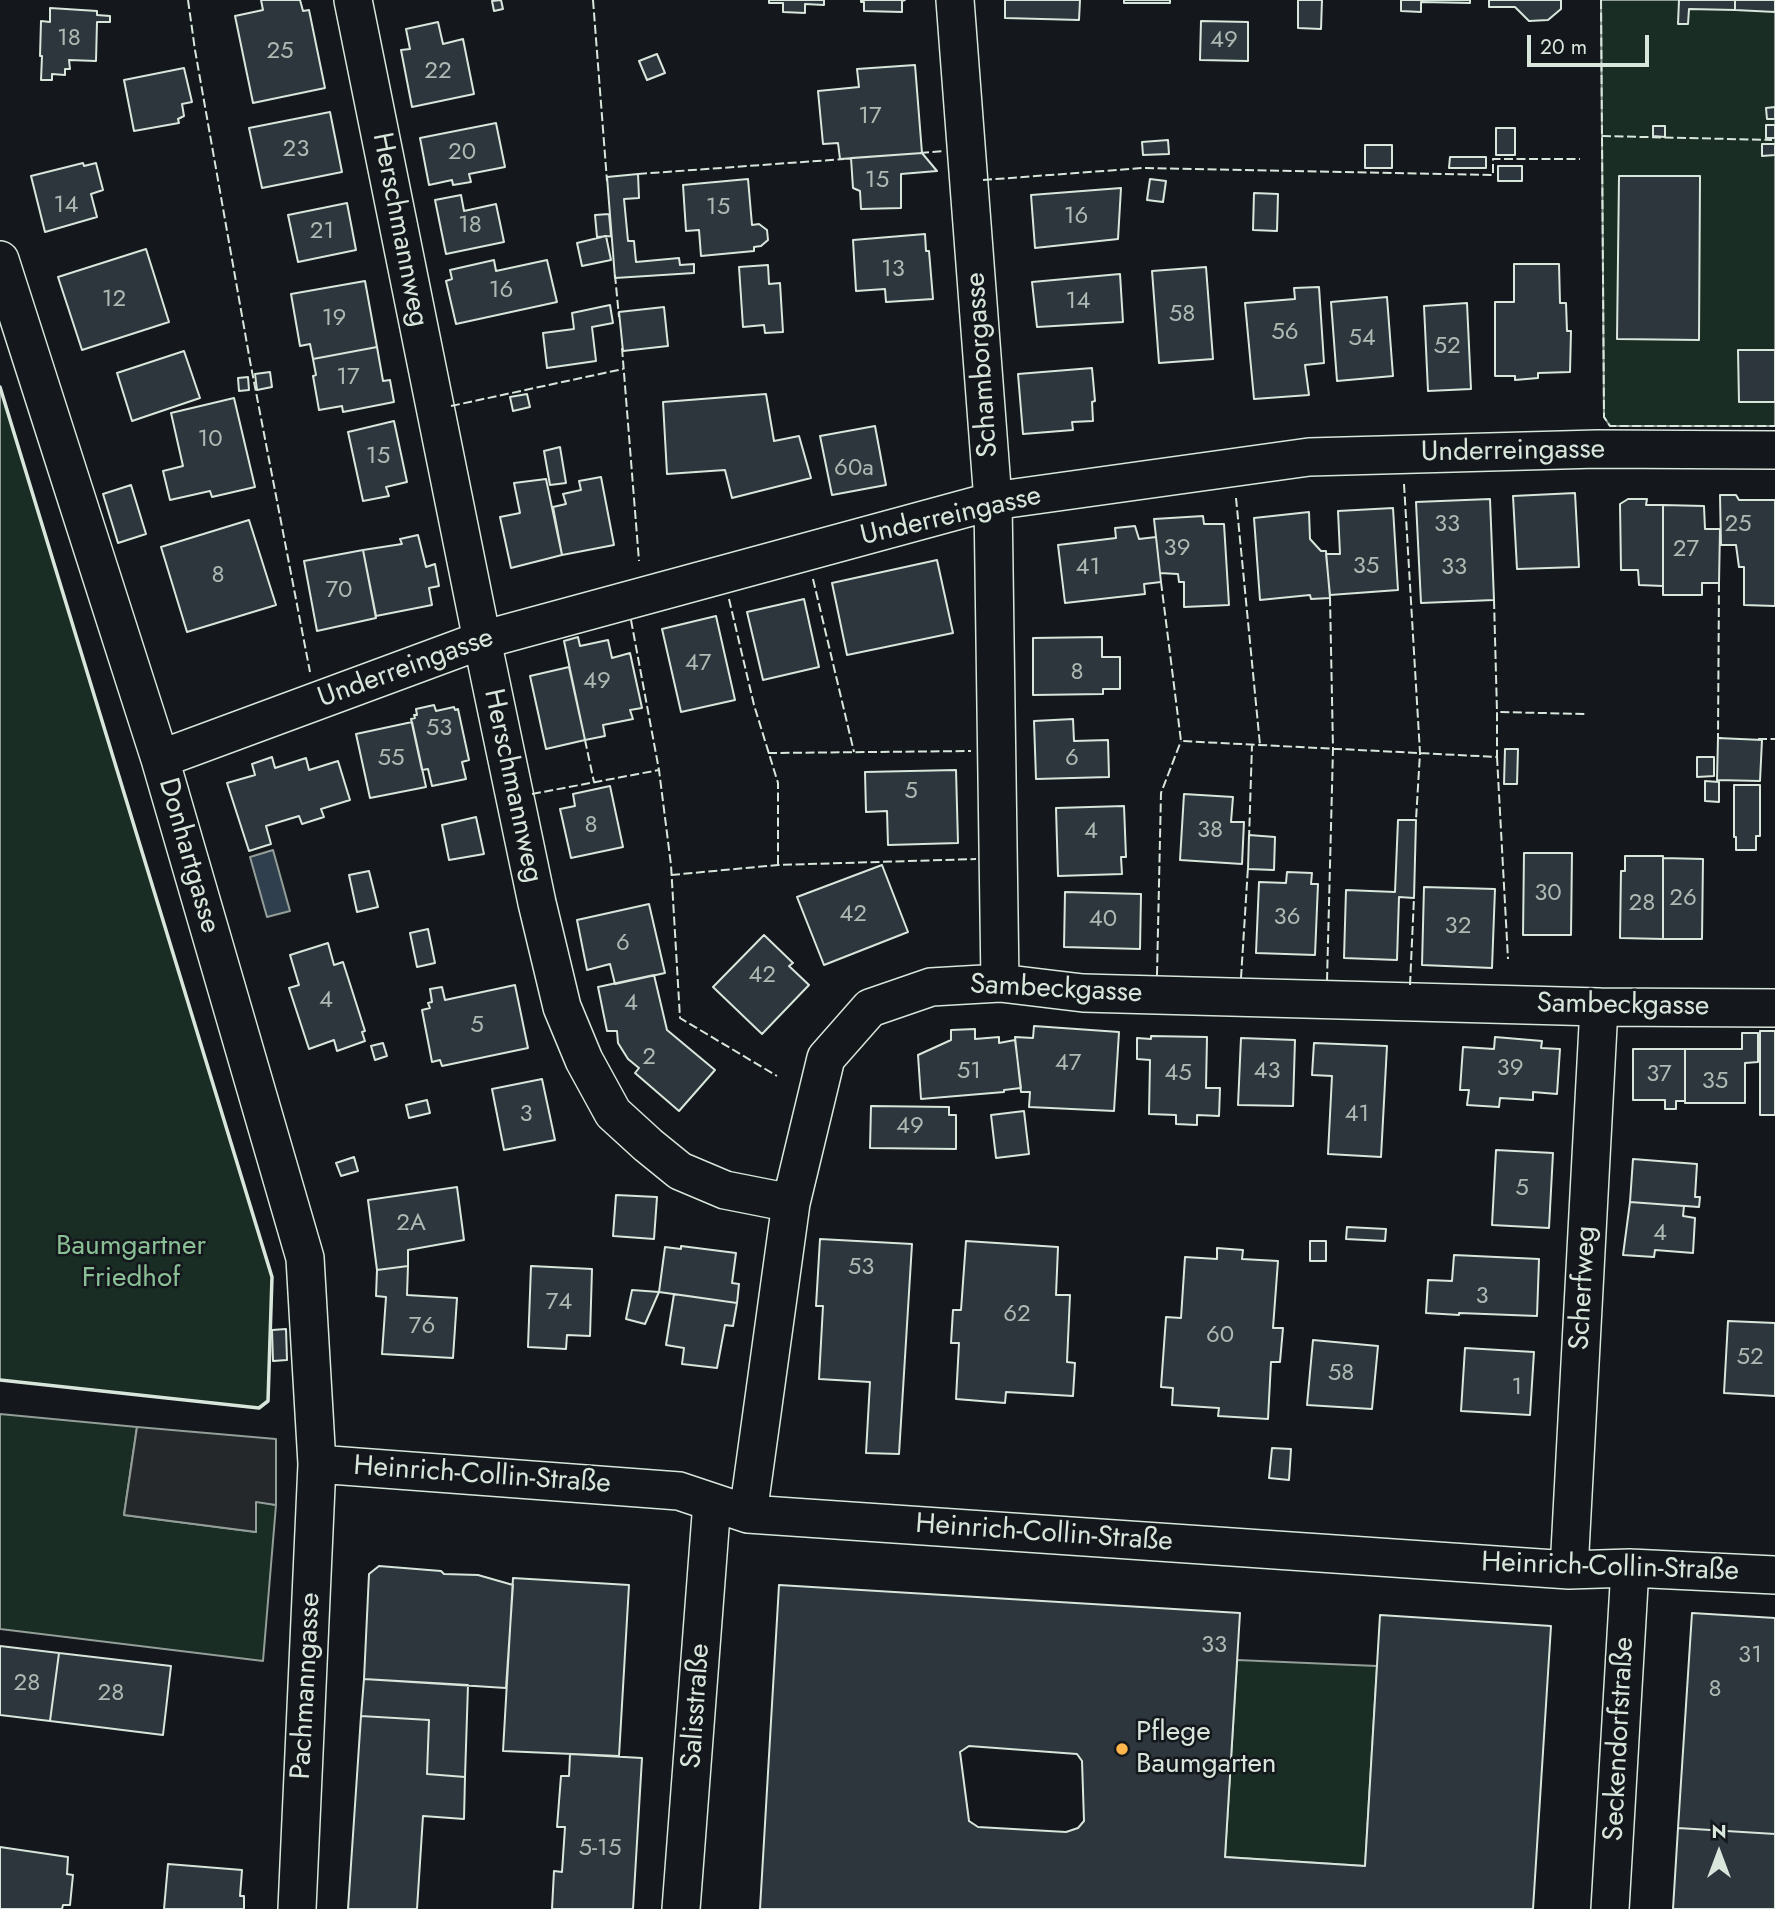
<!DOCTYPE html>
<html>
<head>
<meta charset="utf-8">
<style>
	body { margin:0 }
	#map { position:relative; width:1775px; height:1909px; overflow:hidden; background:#14181c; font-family:Jost,sans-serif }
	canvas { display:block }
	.north { position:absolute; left:1684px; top:1818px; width:70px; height:70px; -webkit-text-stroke:5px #14181c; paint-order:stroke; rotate:0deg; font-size:19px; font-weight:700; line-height:28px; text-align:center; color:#d8e6dc }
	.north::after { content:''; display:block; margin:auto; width:24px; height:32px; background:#d8e6dc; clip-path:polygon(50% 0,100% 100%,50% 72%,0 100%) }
	.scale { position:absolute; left:1527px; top:35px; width:122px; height:32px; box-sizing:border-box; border:4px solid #d8e6dc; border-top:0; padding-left:9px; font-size:21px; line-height:24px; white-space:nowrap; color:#d8e6dc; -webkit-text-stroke:5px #14181c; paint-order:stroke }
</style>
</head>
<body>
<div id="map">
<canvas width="1775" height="1909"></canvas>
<div class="north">N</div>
<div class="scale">20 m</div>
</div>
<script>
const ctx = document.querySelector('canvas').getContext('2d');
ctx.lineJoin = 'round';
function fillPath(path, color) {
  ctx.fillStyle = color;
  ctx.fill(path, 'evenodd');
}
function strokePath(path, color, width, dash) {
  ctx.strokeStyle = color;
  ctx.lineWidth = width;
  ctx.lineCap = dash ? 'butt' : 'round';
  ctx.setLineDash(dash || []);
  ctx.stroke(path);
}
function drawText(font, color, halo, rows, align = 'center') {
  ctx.font = font + ' Jost,sans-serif';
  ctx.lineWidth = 5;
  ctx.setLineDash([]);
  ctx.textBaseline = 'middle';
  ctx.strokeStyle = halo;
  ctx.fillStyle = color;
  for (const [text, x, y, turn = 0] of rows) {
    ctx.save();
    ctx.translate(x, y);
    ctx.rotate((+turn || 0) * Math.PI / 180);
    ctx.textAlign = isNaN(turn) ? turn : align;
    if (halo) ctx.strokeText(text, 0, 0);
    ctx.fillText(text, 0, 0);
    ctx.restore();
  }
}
const green = new Path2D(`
	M1601,0h174v426h-165l-6,-9z
	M0,387l272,890 -4,124 -9,7 -259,-28z
	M0,1414l137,13 -13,88 132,17v-31l20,4 -13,156 -263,-32z
	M1237,1660l140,6 -12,200 -140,-9z`);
const parking = new Path2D(`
	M137,1427l139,12v66l-20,-3v30l-132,-17z`);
const water = new Path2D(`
	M273,850l17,61 -23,6 -17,-60z`);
const building = new Path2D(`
	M261,0h39l3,11 6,-1 16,78 -72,15 -18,-87 28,-6z
	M501,0l2,9 -9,2 -2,-10z
	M769,0h55v5l-19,-1v9l-22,-1v-9h-14z
	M861,0h44l-3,1v11l-38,-1v-9h-3z
	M1005,0h75l-1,20 -74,-2z
	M1124,0h46v3h-46z
	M1298,0h24l-1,29 -23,-1z
	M1401,0h69v3l-49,-1v10l-20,-1z
	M1489,0h72v9l-13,11 -19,1 -14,-14h-26z
	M1679,0h56v10l-46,-1 -1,15h-10z
	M1735,0h40v12l-40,-2z
	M50,8l47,3v4l13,1v6h-13l-1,39 -27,-1 1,9h-5v6l-13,-1v6h-11l1,-24h-2l1,-35 9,1z
	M1201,21l47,1v39l-48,-1z
	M438,22l5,22 20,-5 11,55 -62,13 -11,-57 9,-1 -4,-20z
	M657,54l8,19 -18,7 -8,-19z
	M915,65l7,88 -82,6 -2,-16 -15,1 -5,-53 41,-4 -2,-18z
	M184,68l8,34 -10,2 2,12 -6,3 1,4 -45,8 -10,-51z
	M1775,107v12h-8l-1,-11z
	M330,112l12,60 -80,16 -13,-60z
	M496,123l9,44 -36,7 2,8 -18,3 -1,-5 -23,5 -9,-47z
	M1766,125h9v13h-9z
	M1653,126h12v11l-12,-1z
	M1496,128h19v27h-19z
	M1168,140l1,14 -26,1 -1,-13z
	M1762,144h13v11l-13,1z
	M1365,145h27v23h-27z
	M922,153l15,18 -36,3v34l-40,1 -1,-18 -7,-3 -2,-30z
	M1450,157h36v11h-37z
	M83,163l1,3 12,-3 7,27 -12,4 6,23 -52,15 -14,-56z
	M1498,166h24v15h-24z
	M638,174l1,24 -15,1 4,42h6l2,21 43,-4 1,7 14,-1v9l-79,5 -8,-101z
	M1619,176h81l-1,164 -82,-1z
	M748,179l4,46 7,-1 8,6 1,10 -7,6 -7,1v4l-53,5 -2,-26 -13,1 -3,-46z
	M1150,179l16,2 -3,21 -16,-2z
	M1121,188l-3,51 -83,9 -4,-53z
	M1254,193l24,1 -1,37 -24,-1z
	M461,195l3,16 32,-7 8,38 -58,12 -11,-54z
	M347,203l9,47 -58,12 -10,-47z
	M609,214l2,22 -14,1 -2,-22z
	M925,234l1,17h3l4,48 -47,3 -1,-13 -29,2 -3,-51z
	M606,236l5,24 -29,6 -5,-23z
	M146,249l23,73 -87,28 -24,-73z
	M494,260l2,11 51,-11 10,42 -101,22 -10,-43 6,-2 -2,-9z
	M1514,264h45l1,39h6l1,28h4l-1,41 -32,1v5l-23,2v-4h-20v-74h19z
	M768,265l1,19 11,-1 3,49 -18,1 -1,-8 -21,2 -4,-60z
	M1206,267l7,92 -54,4 -7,-92z
	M1120,274l3,48 -86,5 -5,-45z
	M365,281l12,66 -64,12 -3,-15 -10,2 -9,-52z
	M1319,287l5,76 -19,2 4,30 -55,4 -9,-96 50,-4 -1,-11z
	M1387,297l6,79 -56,5 -6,-79z
	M1467,303l4,86 -43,2 -4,-85z
	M610,305l3,18 -21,4 4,34 -49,7 -4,-35 31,-4 -2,-16z
	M664,307l4,39 -45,5 -4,-39z
	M377,347l6,34 7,-1 4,22 -51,10 -1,-6 -23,4 -6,-34 3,-1 -3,-16z
	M1738,350h37v52h-36z
	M184,351l16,47 -68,23 -15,-48z
	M1092,368l3,33 -3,1 1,19 -21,1 1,8 -50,4 -5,-60z
	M270,372l2,15 -15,3 -2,-16z
	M248,377l1,13 -10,1 -1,-13z
	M527,394l3,13 -17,4 -3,-14z
	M766,394l8,47 25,-5 12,42 -79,20 -7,-28 -58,4 -4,-72z
	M234,398l21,89 -43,10 -2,-6 -40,9 -7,-29 20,-5 -12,-53z
	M394,421l13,61 -21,5 3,9 -26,5 -15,-69z
	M875,426l11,59 -54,10 -12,-59z
	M560,447l6,36 -16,2 -6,-34z
	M601,477l13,68 -52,10 -9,-48 13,-3 -3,-10 18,-4 -2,-9z
	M546,479l16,76 -51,13 -11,-51 20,-4 -6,-30z
	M131,485l15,49 -28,9 -15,-49z
	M1575,493l4,74 -62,2 -4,-73z
	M1720,495h16l3,5h36v106l-31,-1v-38h-5l-3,-22h-15z
	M1490,499l4,101 -73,3 -5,-101z
	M1628,499h19l-1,6h17v81l-24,-1 -1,-15h-17l-1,-66z
	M1663,505l41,1 1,23h15l-1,54h-17v12h-39z
	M1393,508l5,82 -68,5 -4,-41h14l-2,-43z
	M1309,512l1,27 11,12h5l4,47 -19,1 -1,-4 -50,5 -6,-82z
	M1203,516l1,8h20l5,81 -45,2v-25h-5l-1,-8 -18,-1 -6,-54z
	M249,520l27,85 -89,27 -26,-85z
	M1135,526l4,13 17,-2 5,45 -17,2 1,10 -80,9 -7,-58 58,-7 -1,-10z
	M418,535l8,32 9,-3 4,22 -10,2 3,17 -56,11 -13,-66 39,-6 -2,-5z
	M363,550l13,68 -59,13 -13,-70z
	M937,560l16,73 -106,22 -15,-72z
	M804,599l15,68 -56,13 -16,-68z
	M716,616l19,84 -54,12 -19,-83z
	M578,637l2,9 28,-6 4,18 18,-5 12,55 -12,2 3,9 -30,6 2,11 -20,4 -21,-99z
	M1102,637v20h18v32h-17v5l-70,1v-57z
	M569,667l16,73 -39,9 -16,-73z
	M434,705l2,6 18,-4 1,3 3,-1 11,51 -7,2 4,17 -34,7 -4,-17 -6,1 -11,-51 4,-1 -1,-3h3l-1,-6z
	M1073,719l1,22 34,-1 1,37 -73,2 -2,-58z
	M412,722l14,65 -56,11 -14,-64z
	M1718,738l44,2 -2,41 -43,-1z
	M1505,749h13l-1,35h-13z
	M272,757l3,11 31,-10 3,12 29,-9 12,39 -29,9 3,8 -22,7 -3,-8 -33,10 5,18 -22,7 -22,-68 28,-8 -3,-11z
	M1697,757h17v19l-17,1z
	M956,770l2,73 -70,2 -1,-34 -21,1 -1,-40z
	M1705,781l14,1v20l-14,-1z
	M1734,785h26v51h-4v14h-20v-13h-2z
	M610,786l13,61 -52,11 -11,-49 15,-3 -2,-12z
	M1184,794l49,3 -2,25h13l-2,42 -62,-4z
	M1124,806l2,51h-5l1,17 -64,2 -2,-68z
	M476,817l8,37 -35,6 -7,-35z
	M1398,820h18l-2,78 -15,-1 -2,63 -53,-2 2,-68 49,2z
	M1249,835l26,2 -1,33 -26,-1z
	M1524,853h48l-1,82h-48z
	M1625,856h38v83l-43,-1 1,-67h4z
	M1663,858l40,1 -1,80h-39z
	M882,865l26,67 -84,33 -27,-68z
	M369,871l9,36 -21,5 -8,-37z
	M1287,872l25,1 -1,11h7l-3,71 -59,-2 3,-71 27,1z
	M1424,887l71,2 -3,79 -70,-3z
	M1065,892l76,2 -1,55 -76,-2z
	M649,904l16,69 -50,11 -5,-20 -23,6 -10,-50z
	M428,929l7,34 -18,4 -7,-34z
	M764,935l29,28 -4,3 20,19 -47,49 -49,-47z
	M328,943l6,22 9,-3 22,69 -3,1 3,9 -28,10 -3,-11 -25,9 -20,-61 10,-3 -9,-30z
	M654,975l13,55 48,40 -36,41 -44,-38 4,-5 -11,-9 -10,-16 -1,-12h-10l-9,-44z
	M515,985l13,63 -86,18 -2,-6 -8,2 -10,-52 8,-2 -2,-5 4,-1 -2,-13 12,-2 3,13z
	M1034,1026l85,6 -5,79 -85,-4 1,-15h-9l-6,-55 18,1z
	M975,1029v10l24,-2v6l16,-3 6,48 -17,2v2l-83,7 -3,-44 33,-15v-10z
	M1760,1031h15v84h-15z
	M1742,1033h16v29l-13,1v40h-60v-54h57z
	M1151,1036l56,1 -1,51h14l-1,28 -22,-1v10l-21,-1v-9l-27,-1 1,-54 -13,-1v-21l14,1z
	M1495,1037l47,4 -1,7 19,1 -3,45 -24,-2v8l-33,-2 -1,9 -32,-2 2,-15h-9l3,-43 31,2z
	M1241,1038l54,2 -2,66 -55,-1z
	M383,1043l4,13 -12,4 -4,-14z
	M1314,1043l73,3 -6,111 -53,-3 4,-78 -20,-1z
	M1633,1049h52v52h-9v8h-11v-9h-32z
	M542,1079l13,61 -51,10 -12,-61z
	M427,1100l3,13 -21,5 -3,-13z
	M871,1106l78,1v8h7v34l-86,-1z
	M1024,1111l5,43 -33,4 -5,-43z
	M1496,1150l57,3 -4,75 -57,-3z
	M354,1157l4,14 -17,5 -5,-13z
	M1633,1159l64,5 -2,33h5l-1,10 -69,-5z
	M457,1187l7,53 -56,10v16l-31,4 -9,-70z
	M616,1195l41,2 -3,42 -41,-3z
	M1630,1202l54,4 -1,10 12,2 -2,35 -38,-3 -1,7 -31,-2z
	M1347,1227l39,2 -1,12 -39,-2z
	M820,1239l92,5 -13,210 -33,-1 4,-71 -51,-3 4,-73h-7z
	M966,1241l92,6 -2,48h14l-3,67 8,1 -2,33 -67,-4 -1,11 -49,-4 3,-56h-8l2,-33h8z
	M1310,1241h16v20h-16z
	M681,1246l55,7 -4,30 7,1 -2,19 -78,-11 6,-45 16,2z
	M1217,1248l26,2 -1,9 36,2 -5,67h10l-3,34h-9l-3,57 -50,-3 1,-8 -47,-3 1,-17 -12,-1 5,-70 15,1 4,-61 32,2z
	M1454,1255l85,4 -2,57 -78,-3v2l-33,-2 2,-33 24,1z
	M408,1266l-1,29 50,3 -4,60 -71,-4 4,-57 -10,-1 1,-26z
	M531,1266l61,3 -2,67 -23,-1 -1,14 -38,-2z
	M632,1290l27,2 -14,32 -19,-5z
	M674,1294l63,9 -4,23 -8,-1 -8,43 -35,-4 2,-16 -18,-3z
	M1728,1321l47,2v73l-51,-3z
	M286,1329l1,31 -14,1 -1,-31z
	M1313,1340l65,6 -6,63 -65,-4z
	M1465,1348l69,4 -4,63 -69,-4z
	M1272,1448l19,1 -2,31 -20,-2z
	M379,1566l62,5 3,3 34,1 35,10 -7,103 -142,-9 5,-105z
	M513,1578l116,7 -10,171 -116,-5z
	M779,1585l461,28 -15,244 140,9 15,-251 171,11 -18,283h-773zM969,1746l108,8 5,7 2,60 -6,7 -12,4 -88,-5 -9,-6 -9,-69z
	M1692,1613l83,5v216l-97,-6z
	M0,1646l59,7 -9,68 -50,-6z
	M59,1653l112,13 -8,69 -113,-14z
	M364,1679l104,6 -3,92 -38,-3 2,-54 -68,-4z
	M361,1716l68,4 -2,54 38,3 -1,42 -41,-3 -6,93h-69z
	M570,1754l72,4 -9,151h-81l2,-38 8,1 3,-45h-8l4,-51h8z
	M1678,1828l97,6v75h-102z
	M0,1847l68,10 -1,17 6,1 -3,30h-7l-1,4h-62z
	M168,1864l74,6 -2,26h4v13h-80z`);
const minor = new Path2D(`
	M353,0l129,640 55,263 25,104 22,53 29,53 35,32 32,26 45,19 66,13
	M955,0l38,501 7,482
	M0,260l160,499 145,499 12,206 -20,445
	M160,759l322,-119 511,-139 316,-44 288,-8 178,1
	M317,1464l362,27 69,23 821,56 61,-2 145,7
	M748,1514l43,-311 35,-145 44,-50 61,-21 69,-4 83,10 516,14 176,1
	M1569,1570l30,-563
	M681,1909l31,-407
	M1610,1909l20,-341`);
const fence = new Path2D(`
	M188,0l7,50 55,311 60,311
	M593,0l14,181
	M1601,0l3,417 6,9h165
	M1602,136l170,4
	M920,153l24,-2
	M638,174l206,-15
	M983,180l160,-12 350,7v-16h87
	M615,275l4,42
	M622,348l17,213
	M451,406l172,-37
	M1404,484l16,269 -4,67
	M1236,498l24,247
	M813,579l41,173
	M1161,582l20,159 316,16v-45l90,2
	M1719,583l-1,155h5
	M729,599l25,106 24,78v82
	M1494,600l3,112
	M631,620l28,150 12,95 9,153 97,58
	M1758,739h17
	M585,740l9,42
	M768,753l203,-2
	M1497,757l11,202
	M532,794l127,-24
	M1249,839l3,-94
	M671,875l107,-10 198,-6
	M1157,975l4,-182 20,-52
	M1241,978l7,-111
	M1327,981l6,-232 -3,-151
	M1410,985l4,-87`);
const wall = new Path2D(`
	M0,387l272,890 -4,124 -9,7 -259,-28`);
const markers = [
	[1122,1749,7,"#ffb74d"]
];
const numberNames = [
	["18",69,39],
	["49",1224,41],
	["25",280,52],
	["22",438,72],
	["17",870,117],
	["23",296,150],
	["20",462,153],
	["15",877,181],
	["14",66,206],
	["15",718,208],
	["16",1076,217],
	["18",470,226],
	["21",322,232],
	["13",893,270],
	["16",501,291],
	["12",114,300],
	["14",1078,302],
	["58",1182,315],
	["19",334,319],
	["56",1285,333],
	["54",1362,339],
	["52",1447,347],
	["17",348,378],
	["10",210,440],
	["15",378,457],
	["60a",854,469],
	["33",1447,525],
	["25",1738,525],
	["39",1177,549],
	["27",1686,550],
	["35",1366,567],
	["41",1088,568],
	["33",1454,568],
	["8",218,576],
	["70",339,591],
	["47",698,664],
	["8",1077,673],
	["49",597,682],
	["53",439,729],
	["55",391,759],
	["6",1072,759],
	["5",911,792],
	["8",591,826],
	["38",1210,831],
	["4",1091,832],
	["30",1548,894],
	["26",1683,899],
	["28",1642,904],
	["42",853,915],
	["36",1287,918],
	["40",1103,920],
	["32",1458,927],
	["6",623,944],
	["42",762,976],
	["4",326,1001],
	["4",631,1004],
	["5",477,1026],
	["2",649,1058],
	["47",1068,1064],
	["39",1510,1069],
	["51",969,1072],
	["43",1267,1072],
	["45",1178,1074],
	["37",1659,1075],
	["35",1715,1082],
	["3",526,1115],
	["41",1357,1115],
	["49",910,1127],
	["5",1522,1189],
	["2A",411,1224],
	["4",1660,1234],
	["53",861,1268],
	["3",1482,1297],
	["74",559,1303],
	["62",1017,1315],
	["76",422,1327],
	["60",1220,1336],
	["52",1750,1358],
	["58",1341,1374],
	["1",1517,1388],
	["33",1214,1646],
	["31",1750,1656],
	["28",27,1684],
	["8",1715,1690],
	["28",111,1694],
	["5-15",600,1849]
];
const streetNames = [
	["Herschmannweg",399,230,79],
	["Schamborgasse",983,365,-94],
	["Underreingasse",1513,452,-1],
	["Underreingasse",951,517,-13],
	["Underreingasse",406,669,-20],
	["Herschmannweg",512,786,78],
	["Donhartgasse",188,856,74],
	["Sambeckgasse",1056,990,3],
	["Sambeckgasse",1623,1006,1],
	["Scherfweg",1584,1288,-87],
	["Heinrich-Collin-Straße",482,1476,4],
	["Heinrich-Collin-Straße",1044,1534,4],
	["Heinrich-Collin-Straße",1610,1568,2],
	["Pachmanngasse",307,1686,-87],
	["Salisstraße",697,1706,-86],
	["Seckendorfstraße",1620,1739,-87]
];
const parkNames = [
	["Baumgartner",131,1247],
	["Friedhof",131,1279]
];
const poiNames = [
	["Pflege",1136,1733],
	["Baumgarten",1136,1765]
];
fillPath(green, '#1a2d24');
strokePath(green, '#939e99', 2);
fillPath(parking, '#24282b');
strokePath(parking, '#939e99', 2);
fillPath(water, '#2f3f4d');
strokePath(water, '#939e99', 2);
fillPath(building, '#2c363c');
strokePath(building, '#d8e6dc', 2);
strokePath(minor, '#d8e6dc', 40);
strokePath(minor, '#14181c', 37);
strokePath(fence, '#d8e6dc', 2, [9, 3.5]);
strokePath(wall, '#d8e6dc', 3.5);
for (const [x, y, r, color] of markers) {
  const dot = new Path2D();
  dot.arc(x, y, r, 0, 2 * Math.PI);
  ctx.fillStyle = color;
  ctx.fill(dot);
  strokePath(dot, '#14181c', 2.5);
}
drawText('24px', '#adbab4', null, numberNames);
drawText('28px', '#d8e6dc', '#14181c', streetNames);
drawText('28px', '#8ac095', '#14181c', parkNames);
drawText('28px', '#d8e6dc', '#14181c', poiNames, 'left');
</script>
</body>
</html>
